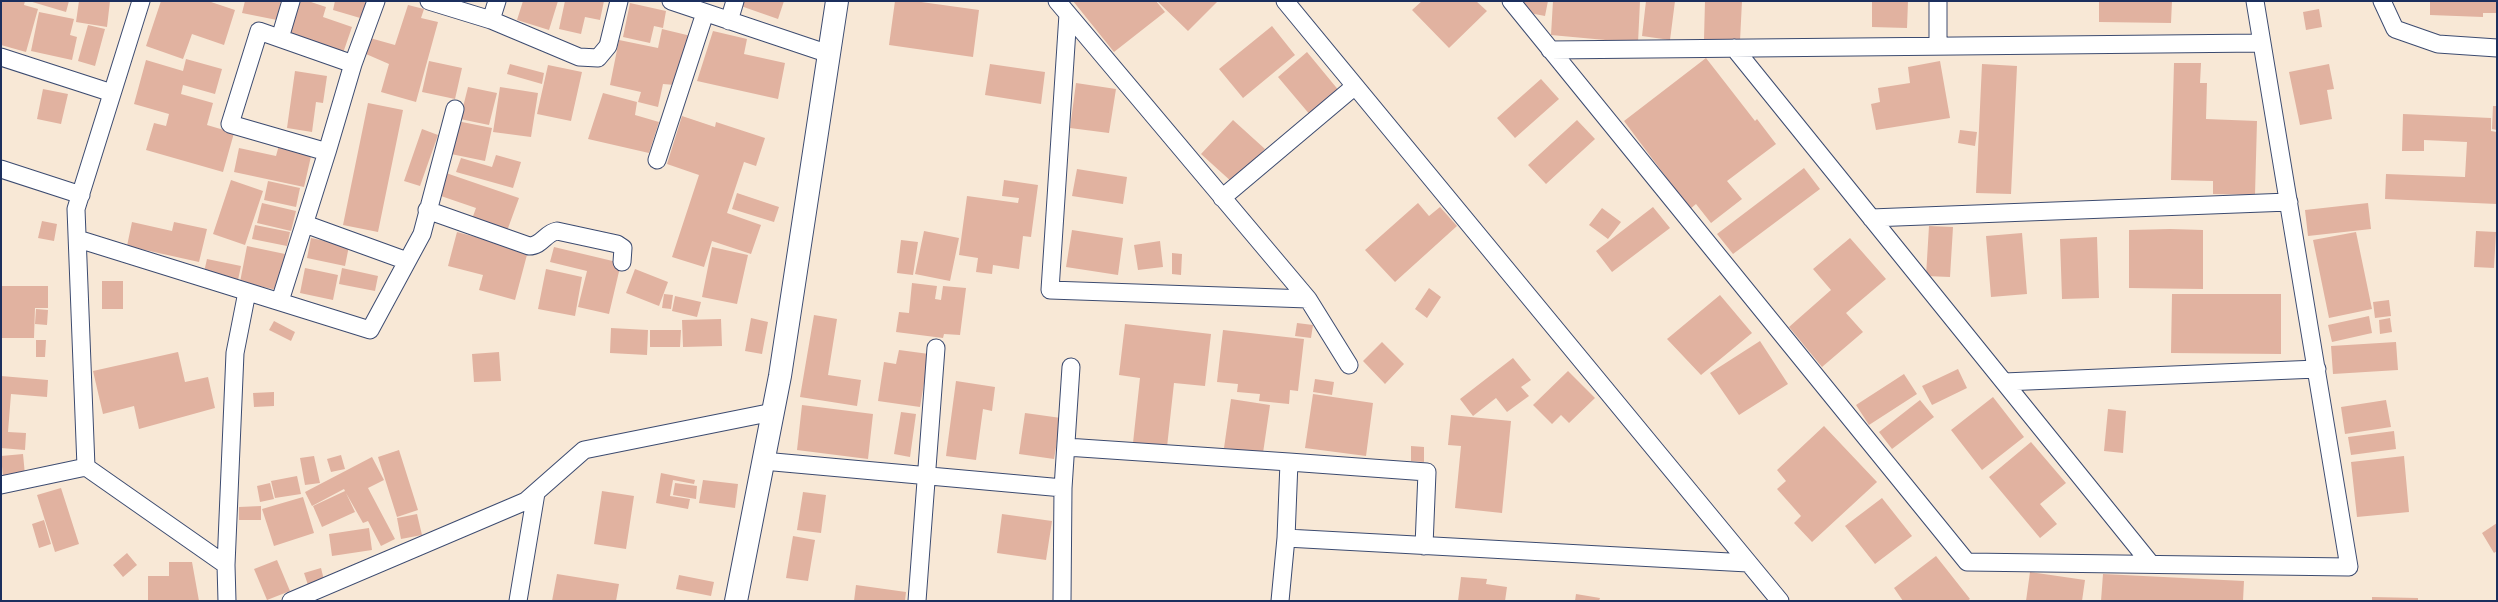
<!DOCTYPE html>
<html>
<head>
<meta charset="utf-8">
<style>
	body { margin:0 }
	#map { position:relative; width:2498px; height:602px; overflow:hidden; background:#f8e8d6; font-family:"Shantell Sans",sans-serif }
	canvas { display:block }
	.frame { position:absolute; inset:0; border:2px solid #1b2f5e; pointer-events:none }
</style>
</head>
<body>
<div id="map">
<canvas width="2498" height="602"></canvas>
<div class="frame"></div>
</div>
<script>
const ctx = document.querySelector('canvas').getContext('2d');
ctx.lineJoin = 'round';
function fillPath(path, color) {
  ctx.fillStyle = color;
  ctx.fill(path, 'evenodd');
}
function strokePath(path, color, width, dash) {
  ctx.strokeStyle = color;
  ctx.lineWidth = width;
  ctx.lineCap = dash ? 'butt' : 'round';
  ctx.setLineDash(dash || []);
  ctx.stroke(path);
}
const building = new Path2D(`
	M1,1h24l-1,4 14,4 -12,43 -25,-7z
	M29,1h40l-3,11z
	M79,1h31l-3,26 -31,-5z
	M161,1h47l27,9 -11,35 -32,-11 -9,25 -37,-13z
	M245,1h36l-4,19 -35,-7z
	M296,1h12l18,6 -3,10 29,10 -10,29 -57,-25z
	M335,1h25l11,3 -4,16 -34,-10z
	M523,1h35l-9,29 -32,-10z
	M565,1h39l-4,19 -15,-3 -4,17 -22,-5z
	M739,1h45l-6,18 -40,-14z
	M895,1h19l65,9 -6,47 -84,-12z
	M1073,1h83l9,11 -51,40z
	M1157,1h61l-30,30z
	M1422,1h54l11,10 -38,37 -37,-38z
	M1521,1h27l-3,15 -26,-5z
	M1553,1h87l-2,42 -87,-8z
	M1646,1h29l-5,39 -28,-4z
	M1705,1h37l-2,40 -36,-2z
	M1872,1h36l-1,27 -35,-1z
	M2099,1h73l-1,22 -72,-1z
	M2430,1h67v12h-14v4l-53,-2z
	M630,3l36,8 -3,17 -9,-2 -4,17 -27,-6z
	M408,5l16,4 -3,9 17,4 -22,80 -35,-10 8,-28 -23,-10 4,-16 25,7z
	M2319,9l3,18 -16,3 -3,-18z
	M39,12l35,7 -4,16 7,2 -5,23 -41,-9z
	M88,25l17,4 -10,37 -17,-5z
	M1272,26l23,29 -52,43 -24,-29z
	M662,29l29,7 -16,49 -12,-1 -5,23 -20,-5 3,-10 -31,-7 9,-45 39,8z
	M713,31l34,8 -3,15 41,9 -7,36 -81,-18z
	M1307,52l33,40 -29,24 -33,-39z
	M1706,58l49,63 2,-2 19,25 -49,37 15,18 -31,24 -15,-19 -6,5 -66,-88z
	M186,59l36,10 -7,25 -32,-9 -2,9 32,9 -6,22 27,8 -11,39 -77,-22 8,-27 12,3 3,-12 -35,-10 12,-44 37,11z
	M429,61l33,7 -7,31 -33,-7z
	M1940,61l10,57 -74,12 -5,-26 9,-2 -2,-14 32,-5 -2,-16z
	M2174,63h27l-1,20h7l-1,36 51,2 -2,74 -42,-1v-13l-42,-1z
	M510,64l34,9 -2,11 -35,-10z
	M990,64l55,8 -4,32 -56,-9z
	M1982,64l35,2 -6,128 -35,-1z
	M2329,64l5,25 -7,1 5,29 -32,6 -11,-53z
	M548,65l34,7 -11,49 -34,-7z
	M295,71l32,5 -4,27 -7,-1 -4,30 -25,-4z
	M1541,79l18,20 -44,39 -18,-20z
	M1076,83l40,6 -7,44 -39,-5z
	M468,87l29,6 -8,32 -29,-6z
	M500,87l38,6 -7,44 -38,-5z
	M43,89l25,5 -7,30 -24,-5z
	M603,93l34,9 -2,13 24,7 -10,31 -61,-14z
	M368,103l35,7 -25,122 -35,-7z
	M2493,106h4v24l-5,-1z
	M2403,114l88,4v13l6,1v72l-112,-5 1,-25 79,3 2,-35 -43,-2v11h-22z
	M682,116l33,11 1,-5 49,16 -9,28 -12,-4 -17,51 34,12 -10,29 -39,-13 -8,26 -32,-10 27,-82 -32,-11z
	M1233,120l32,29 -32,34 -32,-29z
	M1577,120l18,19 -49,45 -18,-19z
	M457,121l35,7 -7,33 -34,-7z
	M422,129l16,6 -18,51 -16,-5z
	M1960,130l17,2 -2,14 -17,-3z
	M279,145l33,7 -8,35 -70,-15 5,-24 37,8z
	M496,155l25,7 -8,26 -57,-16 5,-14 31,9z
	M1804,168l16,21 -87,65 -16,-20z
	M1077,169l50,8 -4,27 -51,-8z
	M446,173l73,25 -12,33 -35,-12 4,-11 -38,-13z
	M231,180l32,11 -18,54 -32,-11z
	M1004,180l34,5 -7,52 -8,-1 -4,33 -26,-4 -1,9 -16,-2 2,-14 -19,-3 8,-59 51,7 1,-5 -17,-2z
	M268,181l32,7 -4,19 -32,-7z
	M737,193l42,14 -5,15 -42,-13z
	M262,203l34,8 -5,20 -34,-8z
	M1418,203l11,13 11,-9 17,19 -62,56 -30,-32z
	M2368,203l3,26 -63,7 -3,-26z
	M1653,207l17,21 -58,44 -16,-21z
	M1602,208l19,14 -13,17 -19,-14z
	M42,221l15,3 -3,17 -16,-3z
	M132,222l40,9 2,-9 33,7 -8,33 -72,-16z
	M255,225l35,7 -3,14 -35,-7z
	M1929,226l24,1 -3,50 -24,-1z
	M2170,229l33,1v59l-74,-1v-58z
	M1072,230l51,8 -5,37 -52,-8z
	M924,231l35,7 -9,43 -35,-7z
	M2476,231l20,1 -2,36 -20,-1z
	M457,232l71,19 -13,49 -36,-10 4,-15 -35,-9z
	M2356,232l16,77 -43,9 -16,-78z
	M2022,233l5,61 -36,3 -5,-61z
	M2097,237l2,61 -37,1 -2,-60z
	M311,238l38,8 -4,20 -38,-8z
	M1850,238l36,41 -40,34 17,19 -41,35 -33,-40 42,-37 -18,-21z
	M901,240l17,2 -5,33 -16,-2z
	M1160,241l3,26 -25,3 -4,-25z
	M247,246l38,8 -8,36 -37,-8z
	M554,247l67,16 -12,51 -31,-7 9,-36 -37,-9z
	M712,247l36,8 -11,49 -35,-7z
	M1172,253l10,1 -1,21 -9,-1z
	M207,259l34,7 -3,14 -34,-8z
	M305,268l33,7 -5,25 -33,-7z
	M342,268l36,8 -3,15 -36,-7z
	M546,269l36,8 -7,39 -37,-7z
	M635,269l33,13 -9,24 -33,-13z
	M102,281h21v28h-21z
	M912,283l25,3 -2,13 6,1 2,-14 23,2 -6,47 -16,-1 -1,4 -47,-6 3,-20 10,1z
	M1,286h47v22h-13l-1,30h-33z
	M1429,288l12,9 -14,21 -12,-9z
	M664,294l9,1 -2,14 -9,-1z
	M2172,294h109v60l-110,-1z
	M1720,295l32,38 -51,42 -34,-36z
	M675,296l26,6 -4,15 -25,-6z
	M2389,300l2,16 -16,2 -2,-16z
	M36,309l12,1 -1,15 -12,-1z
	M814,315l23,4 -9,56 33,5 -4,26 -57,-9z
	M2369,316l3,17 -40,9 -4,-17z
	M751,318l17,4 -6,32 -17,-3z
	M2390,318l2,14 -12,2 -1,-14z
	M721,319l1,27 -39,1 -1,-27z
	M274,321l21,11 -4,9 -22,-11z
	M1297,323l16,2 -2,13 -16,-2z
	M1125,324l86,10 -6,52 -31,-3 -7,64 -34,-4 7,-65 -21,-3z
	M611,328l37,2 -1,25 -37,-2z
	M650,330h31l-1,17h-30z
	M1223,330l81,9 -6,52 -8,-1 -1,14 -30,-3 1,-7 -23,-2 1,-8 -21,-2z
	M36,340h10l-1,17h-9z
	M1760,341l28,43 -49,31 -29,-42z
	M1382,342l22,22 -19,20 -22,-23z
	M2396,342l2,28 -65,4 -2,-28z
	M899,350l30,4 -9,53 -42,-6 6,-39 12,2z
	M178,352l7,30 23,-5 7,31 -76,21 -5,-23 -31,8 -10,-43z
	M499,352l2,29 -27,1 -2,-28z
	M1513,358l18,22 -10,7 8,9 -22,16 -11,-14 -23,18 -13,-17z
	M1958,369l9,19 -35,17 -10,-19z
	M1568,371l27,27 -26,25 -8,-8 -9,9 -19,-19z
	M1904,374l13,20 -48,31 -13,-20z
	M1,376l47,4 -1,17 -36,-3 -3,38 18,1 -1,17 -24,-2z
	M1315,379l19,3 -2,13 -19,-3z
	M956,381l39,6 -3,24 -9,-2 -7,51 -30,-4z
	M274,392v14l-20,1 -1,-14z
	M1313,394l60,9 -7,53 -61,-8z
	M1993,397l31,40 -42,33 -31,-40z
	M1231,399l39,6 -7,48 -39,-5z
	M1920,400l14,17 -42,32 -13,-17z
	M2386,400l5,27 -46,7 -4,-27z
	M802,405l71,9 -5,45 -71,-9z
	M2108,409l18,2 -3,42 -19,-2z
	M901,412l15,2 -6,43 -16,-3z
	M1025,413l36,5 -7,41 -35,-5z
	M1451,415l60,6 -9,92 -47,-5 6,-62 -13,-1z
	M1824,426l53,56 -65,60 -18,-19 7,-7 -24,-27 9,-8 -9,-11z
	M2394,431l2,18 -45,6 -3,-18z
	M2031,442l35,41 -26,21 17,20 -17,14 -51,-61z
	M1411,446l13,1v15l-13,-1z
	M399,450l19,60 -21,7 -19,-60z
	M23,454l2,21 -22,2 -2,-21z
	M341,455l4,14 -14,3 -4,-13z
	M314,456l6,27 -15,2 -5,-27z
	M2404,456l5,56 -52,5 -6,-55z
	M372,457l12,23 -16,8 27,51 -14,7 -13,-25 -5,2 -17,-30 9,19 -33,15 -9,-21 32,-15 -1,-2 -32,17 -7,-14z
	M661,473l34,7 -1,4 -21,-4 -3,16 20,3 -2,10 -32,-6z
	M297,476l4,18 -26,4 -4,-17z
	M703,480l35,4 -3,24 -36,-5z
	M270,483l4,16 -14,3 -3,-16z
	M675,483l22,3 -1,13 -23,-4z
	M61,488l18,56 -24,8 -18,-57z
	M602,491l32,5 -8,53 -32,-5z
	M803,492l23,3 -5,38 -24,-3z
	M303,497l11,36 -40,13 -12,-37z
	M1882,498l30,38 -37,28 -30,-38z
	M261,506v14h-22v-13z
	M417,514l5,21 -21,4 -4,-21z
	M1002,514l50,7 -6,39 -49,-7z
	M44,520l7,24 -12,4 -7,-24z
	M2497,523v28l-3,2 -12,-20z
	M369,528l3,22 -40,6 -3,-22z
	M793,536l22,4 -7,41 -22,-3z
	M127,553l10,12 -14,12 -10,-12z
	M1936,556l34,43 -3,2h-64l-9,-13z
	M277,560l13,31 -23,9 -13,-31z
	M169,562h23l7,39h-51v-25h21z
	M321,568l3,12 -16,5 -4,-12z
	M2030,572l55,8 -3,21h-56z
	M557,574l62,10 -3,17h-64z
	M2103,574l141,7 -1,20h-142z
	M679,575l35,7 -3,14 -35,-7z
	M1461,577l26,2 -1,5 21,3 -2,14h-47z
	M856,585l50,7 -1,9h-51z
	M1576,594l24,4 -1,3h-24z
	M2372,597l46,1v3h-46z`);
const minor = new Path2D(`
	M141,1l-65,208 10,258 140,98 1,36
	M429,1l62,19 88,37 19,1 10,-12 11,-45
	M671,1l158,53
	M1057,1l251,298 -258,-9 18,-276
	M1285,1l495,600
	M1511,1l456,561 382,5 -94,-566
	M1938,1v45
	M2382,1l13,28 43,15 59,4
	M491,20l6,-19
	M729,21l6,-20
	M259,31l94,33 -26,88 -97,-28z
	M280,38l11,-37
	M1734,48l417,516
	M1550,50l712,-7
	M1,57l111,36
	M353,64l23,-63
	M657,160l48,-147
	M1,169l80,26
	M1222,198l133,-112
	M427,210l102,36c13,0 16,-13 28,-15l60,13 6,4 -1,14
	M1871,218l418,-16
	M305,224l102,37
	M78,239l292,91 52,-96 33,-125
	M1308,299l41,66
	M280,301l47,-149
	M2004,382l313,-13
	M1066,447l223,15 -3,76 -6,63
	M763,461l300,27 8,-121
	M1289,462l138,10 -3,74
	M1,485l85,-18
	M1286,538l462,25
	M226,565l9,-212 12,-61
	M291,601l235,-100 58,-51 189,-38
	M518,601l18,-108
	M917,601l19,-253
	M1062,601l1,-113`);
const tertiary = new Path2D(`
	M736,601l44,-225 57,-375`);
fillPath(building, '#e1b2a0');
strokePath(minor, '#3c4b70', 19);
strokePath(tertiary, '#3c4b70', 24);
strokePath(minor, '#fff', 17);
strokePath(tertiary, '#fff', 22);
</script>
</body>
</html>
